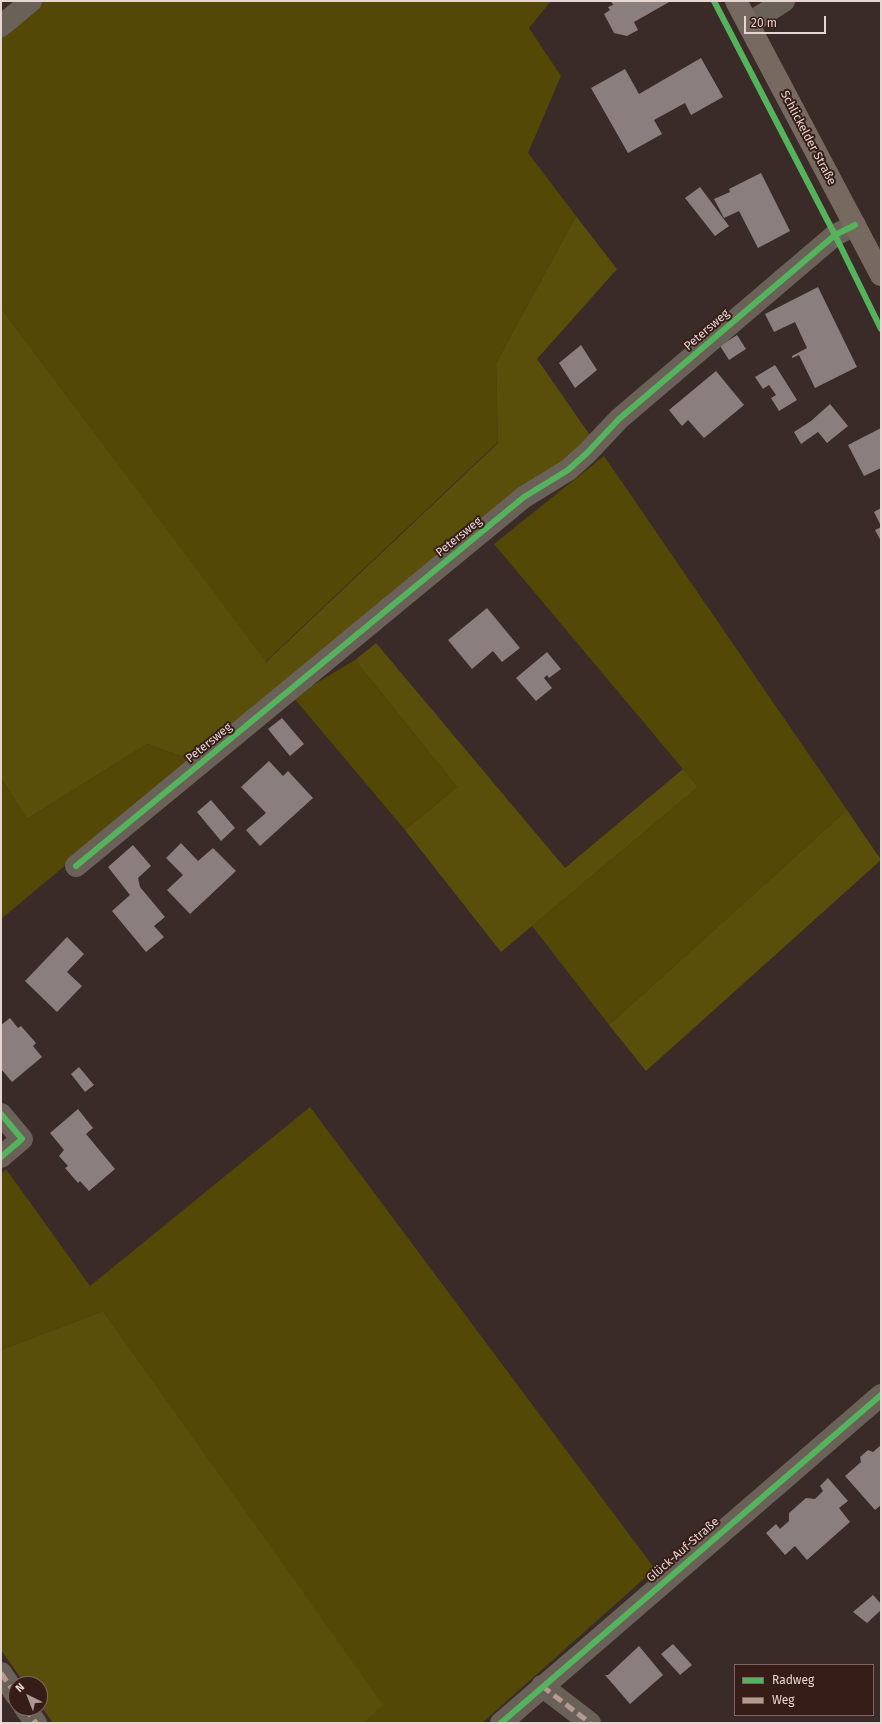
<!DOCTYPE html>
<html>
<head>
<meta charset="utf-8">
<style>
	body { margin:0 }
	#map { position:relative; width:882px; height:1724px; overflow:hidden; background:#3a2b28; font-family:"Fira Sans",sans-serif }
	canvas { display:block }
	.frame { position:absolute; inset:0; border:2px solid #e7d5d1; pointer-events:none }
	.legend { position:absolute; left:734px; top:1664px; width:140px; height:52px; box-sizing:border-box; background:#361d18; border:1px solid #7d6762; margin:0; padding:5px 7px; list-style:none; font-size:12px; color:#e7d5d1 }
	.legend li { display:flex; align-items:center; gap:8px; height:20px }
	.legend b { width:20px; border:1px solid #7d6762 }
	.north { position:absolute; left:8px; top:1676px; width:40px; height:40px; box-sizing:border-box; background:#361d18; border:1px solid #7d6762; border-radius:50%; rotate:317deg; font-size:11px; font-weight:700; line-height:16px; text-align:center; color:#e7d5d1 }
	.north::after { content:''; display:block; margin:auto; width:14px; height:18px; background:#aa9a96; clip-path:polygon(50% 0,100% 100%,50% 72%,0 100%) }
	.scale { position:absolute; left:744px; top:16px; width:82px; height:18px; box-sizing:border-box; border:2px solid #e7d5d1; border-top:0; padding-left:5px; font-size:12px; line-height:14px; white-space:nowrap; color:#e7d5d1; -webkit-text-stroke:3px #361d18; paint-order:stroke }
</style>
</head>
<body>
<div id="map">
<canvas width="882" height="1724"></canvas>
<div class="frame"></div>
<ul class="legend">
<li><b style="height:5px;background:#56b35d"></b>Radweg</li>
<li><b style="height:5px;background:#b69a8f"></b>Weg</li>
</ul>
<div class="north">N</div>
<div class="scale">20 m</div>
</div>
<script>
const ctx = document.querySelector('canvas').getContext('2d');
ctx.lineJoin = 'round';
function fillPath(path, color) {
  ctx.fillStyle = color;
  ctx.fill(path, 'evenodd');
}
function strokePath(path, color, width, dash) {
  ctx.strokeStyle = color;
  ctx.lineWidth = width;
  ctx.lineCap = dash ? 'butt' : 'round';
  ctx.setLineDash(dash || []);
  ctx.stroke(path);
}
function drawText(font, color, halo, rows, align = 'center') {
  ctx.font = font + ' "Fira Sans",sans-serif';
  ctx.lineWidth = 4;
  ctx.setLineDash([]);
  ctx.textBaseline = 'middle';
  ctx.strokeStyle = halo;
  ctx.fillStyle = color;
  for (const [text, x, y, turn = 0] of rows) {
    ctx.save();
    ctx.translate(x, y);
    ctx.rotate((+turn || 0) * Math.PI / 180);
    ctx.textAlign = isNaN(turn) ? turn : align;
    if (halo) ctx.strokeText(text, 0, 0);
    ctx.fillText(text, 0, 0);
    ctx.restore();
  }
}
const green = new Path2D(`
	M37,1h514l-22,27 32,48 -33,77 48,63 -80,147 2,79 -233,220 -264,-354v-277z
	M604,456l243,354 -238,215 -77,-99 166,-139 -204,-243z
	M355,660l102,127 -52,43 -112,-133z
	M147,744l45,16 -191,159v-141l26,41z
	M310,1107l345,462 -173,154h-118l18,-18 -279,-394 -102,39v-176l5,-5 84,117z`);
const forest = new Path2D(`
	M576,216l41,53 -80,90 55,79 -400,322 -45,-16 -120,75 -26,-41v-470l265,354 232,-219 -2,-80z
	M376,643l189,225 118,-99 15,18 -197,165 -96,-122 52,-43 -102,-127z
	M847,810l34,50 -235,211 -37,-46z
	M103,1311l280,394 -19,18h-311l-13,-18v-21h-15l-24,-34v-300z`);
const building = new Path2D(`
	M611,1h60l-37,21 4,8 -11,6 -13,-3 -10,-19 6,-4 -2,-3 5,-2z
	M701,58l22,39 -32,18 -6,-12 -31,17 8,14 -34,19 -37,-65 34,-19 14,25z
	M761,173l29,58 -32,17 -19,-37 -15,7 -10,-19 16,-7 -1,-3z
	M700,187l29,39 -14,10 -30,-38z
	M818,287l39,80 -42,21 -16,-33 -7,3v-2l15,-8 -12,-26 -21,10 -9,-18z
	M737,335l9,14 -17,11 -9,-14z
	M581,345l16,25 -22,18 -16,-25z
	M775,365l22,35 -18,11 -8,-13 5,-3 -7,-10 -6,4 -8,-12z
	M716,371l28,34 -40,33 -16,-18 -6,6 -13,-16z
	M830,404l18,22 -21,17 -9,-11 -17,12 -7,-12 17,-11z
	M881,428v40l-17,8 -16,-31z
	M881,508v18l-7,-14z
	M881,527v14l-6,-11z
	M487,608l33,40 -18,14 -9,-11 -21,18 -24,-29z
	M547,652l14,17 -12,9 -2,-3 -3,3 8,10 -16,13 -20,-23z
	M282,718l22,26 -14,12 -22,-27z
	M269,761l14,15 5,-5 25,27 -53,48 -14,-16 20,-17 -25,-26z
	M211,800l24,28 -14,13 -24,-29z
	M181,843l17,18 15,-13 23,23 -46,43 -23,-24 16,-15 -17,-17z
	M133,845l18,21 -13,12 2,9 25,30 -11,9 10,11 -18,15 -34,-41 18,-16 -22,-28z
	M67,937l17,17 -17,18 15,14 -25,26 -32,-31z
	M10,1018l8,10 3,-2 15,17 -3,3 9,11 -30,25 -11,-13v-44z
	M79,1067l15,18 -9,7 -14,-18z
	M78,1109l15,19 -7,6 29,35 -26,22 -9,-10 -2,2 -13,-15 3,-2 -9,-10 5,-6 -14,-17z
	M881,1445v60l-6,5 -30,-34 16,-14 -1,-5 8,-7 5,2z
	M828,1478l20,23 -9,7 11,14 -43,38 -12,-14 -10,9 -19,-22 10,-9 4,5 9,-8v-8l17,-15 9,1 8,-8 -3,-5z
	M873,1595l8,9v6l-14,13 -14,-11z
	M673,1644l19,21 -12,10 -19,-21z
	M639,1646l24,29 -33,29 -25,-29h3z`);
const minor = new Path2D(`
	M748,24l36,-23
	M1,26l30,-25
	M76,866l448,-369 44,-27 19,-17 32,-34 216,-184 20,-10
	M1,1114l21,25 -21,18
	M1,1673l15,22
	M542,1686l48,37
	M25,1708l11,15
	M501,1723l380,-328`);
const major = new Path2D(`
	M736,1l145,274`);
const quiet = new Path2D(`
	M1,1673l15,22
	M542,1686l48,37
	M25,1708l11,15`);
const cycleway = new Path2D(`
	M714,1l121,234 46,94
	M76,866l448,-369 44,-27 19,-17 32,-34 216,-184 20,-10
	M1,1114l21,25 -21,18
	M501,1723l380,-328`);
const streetNames = [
	["Schlickelder Straße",808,138,62],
	["Petersweg",707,330,-41],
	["Petersweg",459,537,-39],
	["Petersweg",209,743,-39],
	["Glück-Auf-Straße",683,1550,-41]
];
fillPath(green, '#534805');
fillPath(forest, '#5a4e0b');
fillPath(building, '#8b7e7e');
strokePath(minor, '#6a6158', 22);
strokePath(major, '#76695f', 22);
strokePath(quiet, '#b69a8f', 5, [10, 5]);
strokePath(cycleway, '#56b35d', 6);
drawText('12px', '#e7d5d1', '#361d18', streetNames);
</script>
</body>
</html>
